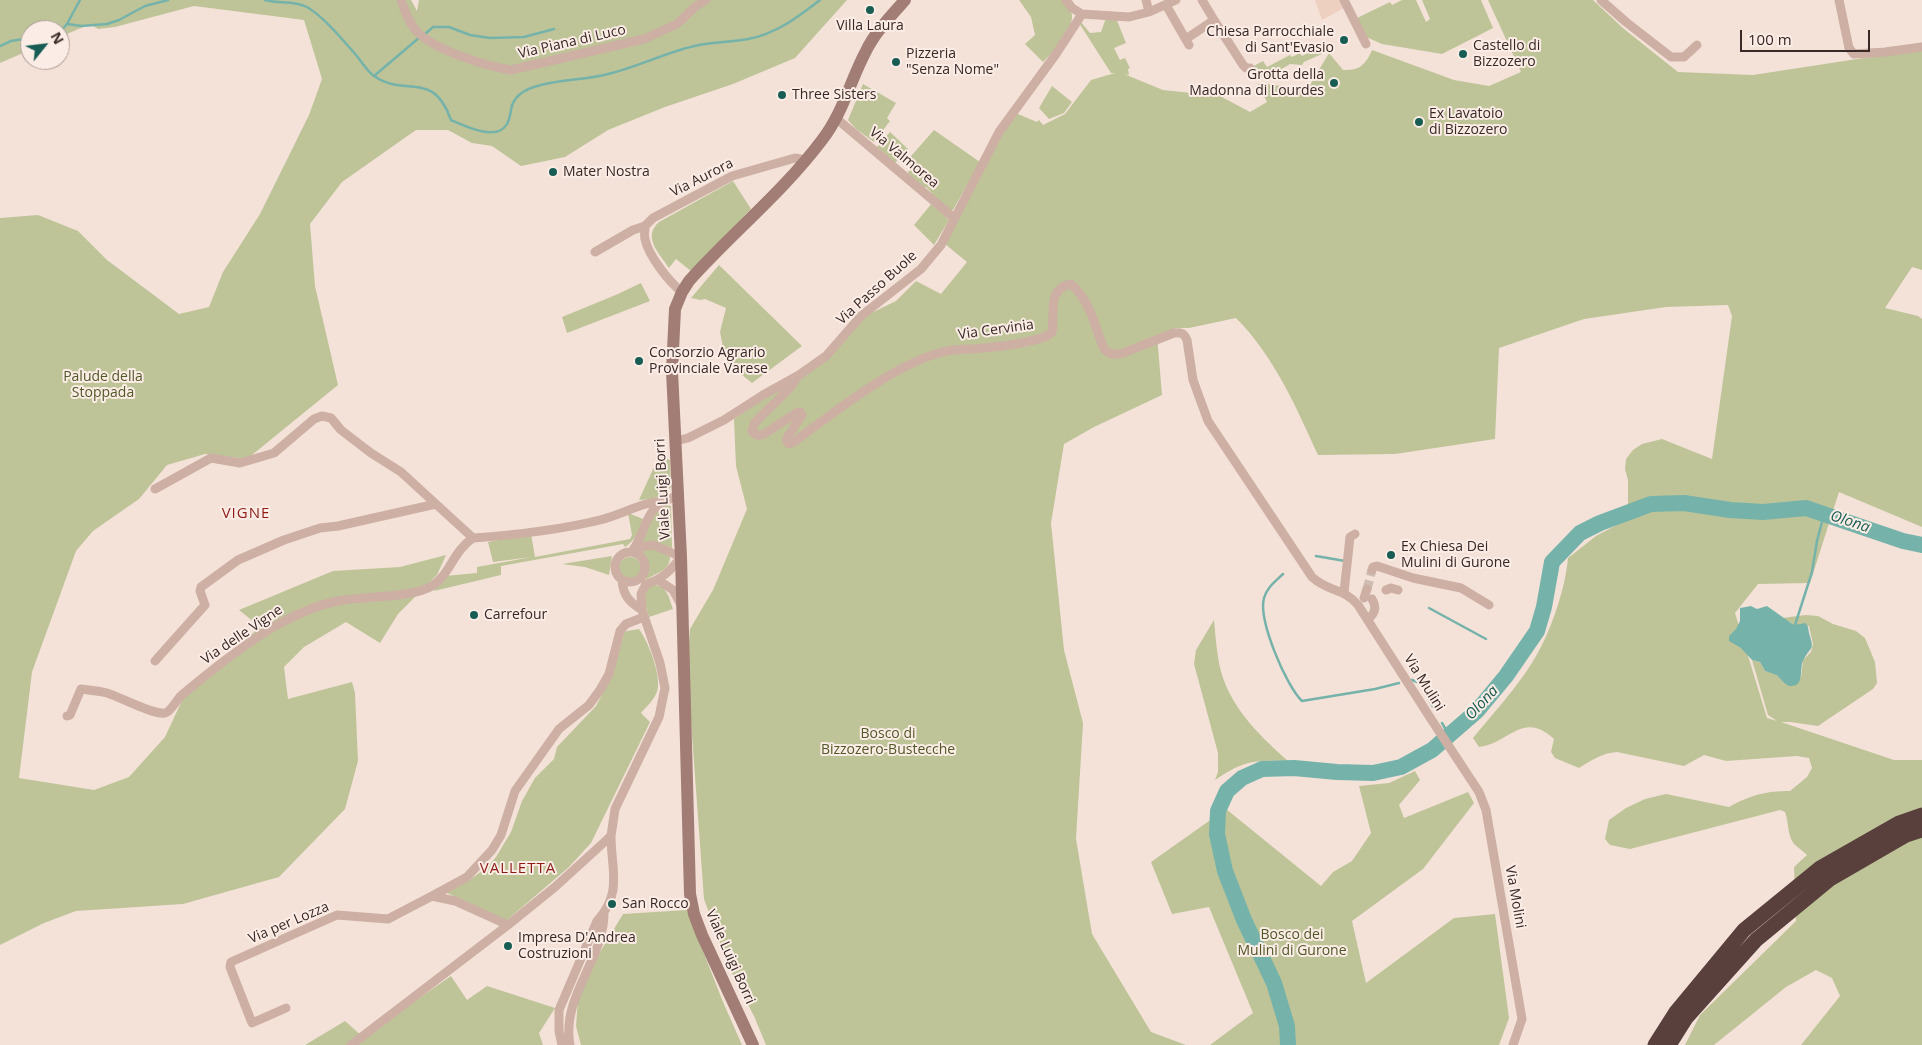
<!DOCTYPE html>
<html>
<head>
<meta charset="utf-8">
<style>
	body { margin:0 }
	#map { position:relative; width:1922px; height:1045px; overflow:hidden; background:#f4e2d9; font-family:"Open Sans",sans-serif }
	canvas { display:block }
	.north { position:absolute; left:20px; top:20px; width:50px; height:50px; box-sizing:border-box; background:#fbede6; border:1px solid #ad9e99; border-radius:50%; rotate:61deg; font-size:14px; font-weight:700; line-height:20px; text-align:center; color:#382826 }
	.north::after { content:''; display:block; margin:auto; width:18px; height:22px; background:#185d54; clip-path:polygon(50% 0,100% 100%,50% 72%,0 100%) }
	.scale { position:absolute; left:1740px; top:30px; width:130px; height:22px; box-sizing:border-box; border:2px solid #382826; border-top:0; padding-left:6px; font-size:15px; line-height:18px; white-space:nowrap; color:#382826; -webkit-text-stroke:4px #fbede6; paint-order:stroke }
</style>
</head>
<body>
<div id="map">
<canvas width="1922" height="1045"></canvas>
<div class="north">N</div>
<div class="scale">100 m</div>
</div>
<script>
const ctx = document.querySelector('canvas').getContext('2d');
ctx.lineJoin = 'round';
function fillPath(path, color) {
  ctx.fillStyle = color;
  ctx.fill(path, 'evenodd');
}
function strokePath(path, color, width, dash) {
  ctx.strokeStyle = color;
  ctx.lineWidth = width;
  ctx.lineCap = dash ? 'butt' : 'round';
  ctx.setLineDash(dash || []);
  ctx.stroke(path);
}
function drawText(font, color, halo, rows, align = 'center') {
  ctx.font = font + ' "Open Sans",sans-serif';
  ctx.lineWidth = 4;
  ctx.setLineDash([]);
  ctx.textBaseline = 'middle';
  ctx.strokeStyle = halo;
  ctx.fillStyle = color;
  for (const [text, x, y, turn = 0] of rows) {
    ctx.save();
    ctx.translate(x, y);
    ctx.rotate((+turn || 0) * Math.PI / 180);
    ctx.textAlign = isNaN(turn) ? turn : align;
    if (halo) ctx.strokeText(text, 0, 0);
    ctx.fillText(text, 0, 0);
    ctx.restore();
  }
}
const green = new Path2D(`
	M0,0h411l6,11 2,-11h428l-52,58 -62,26 -68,23 -57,23 -43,27 -44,9 -29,-20 -20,-3 -24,-13h-32l-74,52 -32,42 5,62 23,99 -91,74 -42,-5 -38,11 -28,34 -46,32 -17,20 -44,121 -13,106 75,12 35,-13 36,-40 21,-45 74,-65 -21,-17 94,-39 67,-4 46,-12 -9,20 -39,39 -18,29 -34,-21 -42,25 -20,20 4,32 64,-17 3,11 3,68 -13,48 -66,68 -96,27 -107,7 -32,12 -44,22v-727l38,-3 40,16 29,29 72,54 30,-7 14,-35 37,-58 49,-99 13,-36 -18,-59 -110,-14 -79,21 -17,2 -8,-5 -30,13v-7h-30v20l-30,13z
	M1019,0h45c3,5 9,12 8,18 0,12 -20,35 -29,44l-18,-18 10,-9 -4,-18z
	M1402,0h14l10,22 4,-3 -8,-19h59l12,28 -51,26 -60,-10 -16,-7 -11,-18 35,-17 2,3z
	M1488,0h105l31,29 54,43 75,3 169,-26v221l-10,-3 -27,41 33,8 4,3v208l-83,-35 -29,91 -52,1 -23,29 32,105 10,3 -9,-6 -16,-55 8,2 5,9 8,2 7,5h21l2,-18 8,-8 2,-8 -4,-18 -14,-1 -13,-7 24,-3 12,1 15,8 23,7 9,7 10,24 2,21 -4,6 -55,37 -28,-4h-9l113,38h28v285h-121l39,-49 -8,-18 -16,-8 -30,17 -72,58h-29l15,-30 96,-94 -2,-54 13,-12c-4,-4 -9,-7 -13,-11 -7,-9 -5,-22 -9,-32l-5,-2 -150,39 -20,-4 -5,-6 4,-19 17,-12 19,-9 21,-5 63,13c22,-12 36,-16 61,-16l17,-14 5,-9 -3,-10 -12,-2 -71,5 -22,-6 -20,11 -67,-14c-15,1 -25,8 -38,16l-24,-10 -4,-6 3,-13c-32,-29 -45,5 -75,8l-6,-9c18,-22 37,-43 53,-66 21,-29 39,-79 42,-114l28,-22 32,-17v-39l-3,-11 1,-10 7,-9 9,-6 20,-5 50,20 20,-143 -4,-11 -62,2 -82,12 -85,29 -4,91 -100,15 -77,1c-22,-48 -44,-99 -82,-137l-47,10h-13l-19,7 5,60 -68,32 -30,17 -13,79 13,127 19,73 -7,116 16,95 59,98 35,13h-420l-12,-29 -25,-48 -25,-69 -17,-232 3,-38 23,-39 34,-81 -11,-43 -2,-47 83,-58 48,-45 31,-15 20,-20 25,13 26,-32 -22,-18 68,-132 24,10 2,-2 4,5 22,-11 26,-34 24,-7h-4l-32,-50 2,-1 9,11 11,-1 5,-14h10l10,25 -12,5 6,12 5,-2 5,10 -2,1 1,6 -5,-1 39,16 57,6 30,16 17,-10 -9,-18 3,-1 46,7 22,-37 14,17c17,1 23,-6 29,-20l82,30 35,6 32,-14z
	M1316,49l2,3 5,-2 1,3 -20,9 -2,3 -12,-1 -15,9 -19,6 -6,-11 13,-7 4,6 23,-12 2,2 8,-4 2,3z
	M863,84l33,19 -9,15 3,3 -16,21 -18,-13 -8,-9z
	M1052,86l20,16 -8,11 -15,6 -10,-11z
	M934,130l46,32 -27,48 -3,1 -18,-16v-2l-6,-6 -3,1 -15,-15 2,-5 -5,-5z
	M890,132l18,17 -13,14 -18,-16z
	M733,181l18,28 -60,62 -15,-12 -7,9c-10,-15 -27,-31 -10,-46z
	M932,203l17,17 -15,25 -20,-20z
	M719,265l83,81 -50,37 -26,-21 -6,-30 6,-24 -21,-9 -4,1 -10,-2z
	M641,283l9,18 -83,32 -5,-16 56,-23z
	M659,456l11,4 1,27c-9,11 -18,12 -32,13z
	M666,505l5,1 1,42 -17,-6 -13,1c5,-14 10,-30 24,-38z
	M628,513l15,6c-4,12 -7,21 -18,28l-2,-3 -122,22v9l-67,16 11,-15 32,-3v-6l55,-10 -39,5 -5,-20 43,-8 4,23 95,-18 2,-4z
	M654,549l11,3 5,5c0,13 -13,16 -23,22l-2,-1c3,-12 2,-18 -7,-27z
	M612,556l-3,19 -24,-8 -23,-3z
	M619 568a11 11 0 1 1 22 0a11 11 0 1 1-22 0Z
	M656,585c12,3 13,13 17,24l-24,8c-3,-11 -7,-19 -1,-30z
	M1214,620c2,20 3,40 9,58 12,34 39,60 65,83 -33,-1 -44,-1 -73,19l3,-8v-19l-24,-89 2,-14z
	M639,629c9,12 25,51 17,65 -3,7 -10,13 -15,19l9,9 -59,121 -22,24 -63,54 -61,-29 26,-13 16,-12 9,-10 15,-25 11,-31 13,-23 19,-19 3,-12 39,-41 16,-30 12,-43 3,-2z
	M1415,771l5,9 -21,25 5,13 64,-26 6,11 -51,66 -71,52 14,62 88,-65 41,-4 14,104 -10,27h-289l43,-32 -44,-106 -37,7 -21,-52 75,-53 95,77 12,-14 19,-11 19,-28 -12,-47 30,-3z
	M687,910l36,92 19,43h-161l-5,-19 2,-27 22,-47 23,-38z
	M451,976l16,24 20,-14 68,22 -16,25 4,12h-238l40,-24 18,16z`);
const plaza = new Path2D(`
	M1315,0h28l3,7 -24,13z`);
const water = new Path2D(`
	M1751,606l6,3 10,-3 24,17 4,2 10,-2c4,4 3,5 4,10 6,19 2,12 -6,28 -4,8 2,25 -12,25 -6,0 -10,-8 -15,-11 -4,-2 -8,-3 -11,-4l-5,-9 -8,-2 -11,-12 -12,-7v-5l7,-7 4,-8v-13z`);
const stream = new Path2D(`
	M265,0c14,4 28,0 42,7 18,11 35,32 49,48 6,7 11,16 18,21 32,22 59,-7 77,44 14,6 46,22 56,4 3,-5 3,-9 4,-14 2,-15 17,-22 30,-25 22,-6 46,-5 67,-11 31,-7 60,-23 91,-29 16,-3 33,-3 49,-6 28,-5 50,-22 72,-39
	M67,24l14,2 26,-2 12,-4 26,-14 23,-6
	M60,32l7,-8 13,-24
	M424,35l9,-8h16l21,8 20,3 34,-1 30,-8
	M0,46l11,-5 19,-3
	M374,76l46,-39
	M1316,556l29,5
	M1283,574c-7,7 -16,13 -19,24 -6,22 22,88 38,103l73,-12 24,-6
	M1429,608l57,31
	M1795,625l17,-53 5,-31 7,-27
	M1412,680l8,3 13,24
	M1442,723l7,12`);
const river = new Path2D(`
	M1288,1045l-1,-19 -13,-43 -30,-63 -19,-49 -8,-37 1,-23 9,-20 15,-13 20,-9 32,-1 43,4 36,1 28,-6 31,-17 45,-39 29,-35 31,-45 7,-24 8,-45 28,-29 20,-10 51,-19 33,-1 46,7 33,2 43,-4 97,33 19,4`);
const streetTunnel = new Path2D(`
	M1367,589l5,-19`);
const street = new Path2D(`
	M401,0c3,9 7,20 13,28 15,21 72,38 97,42l133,-31 33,-15 19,-18 10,-6
	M1066,0l6,8 10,6 47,3 20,-5 27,-12
	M1146,0l3,12
	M1344,0l22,44
	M1601,0l25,22 45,35h13l13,-12
	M1839,0l10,48 5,6 31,-2 37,-5
	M1166,5l23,40
	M1214,20l29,45 3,3h4
	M1186,39l28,-19 -12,-20
	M837,119l117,99
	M595,252l38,-22 12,-4
	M682,292c-13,-10 -34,-37 -37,-53 -1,-4 0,-9 0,-13l8,-8 79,-42 63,-18 11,2
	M799,375l-10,14 -34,33 -3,9c4,5 7,5 12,3l34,-22h2l2,3 -15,23v4l2,2 5,-2c39,-29 98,-76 145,-89 16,-5 29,-3 45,-5 21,-2 44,-5 63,-12l5,-4c3,-20 -5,-44 19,-48 19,16 24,43 33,65 6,6 11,6 19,4l51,-20c7,-1 10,0 13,7l6,40 15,41 104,156c16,15 32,11 46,28l73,114 48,73 7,18 36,209 -9,26
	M676,441l12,-3 36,-18 39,-25 36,-20 27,-19 35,-40 60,-47 20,-24 58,-113 57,-78 26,-40
	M155,489l56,-31 29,5 34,-10 40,-34 8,-3 9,2 10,12 30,23 30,19 72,66
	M634,548l20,-3 27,12c-11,14 -18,22 -35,27
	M615 567a15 15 0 1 1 30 0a15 15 0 1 1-30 0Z
	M632,552c19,-28 8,-43 47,-57
	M1372,570l1,-3 4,-1 36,12 48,10 28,17
	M622,580c1,15 7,22 20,30
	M658,580l15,10 8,15
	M1386,590l5,-2 7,2
	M1344,592l6,-55 5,-3
	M1364,598l3,-9
	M1368,619c7,-5 9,-12 4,-20
	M155,661l50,-56 -5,-14 1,-4 37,-27 46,-20 36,-12 18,-2 98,-22
	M67,716l3,-1 11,-26c8,1 18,2 26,4 13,4 46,22 58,20 7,-2 12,-15 18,-19 26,-22 53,-43 82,-62 23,-14 47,-26 73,-31 24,-5 75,-3 94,-15 18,-11 21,-35 41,-48 42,-3 86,-8 127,-18 22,-5 41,-18 63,-19
	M432,896l35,-19 25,-27 9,-15 14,-44 44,-62 30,-24 11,-15 9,-16 11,-43 6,-7 18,-7
	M286,1008l-34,15 -22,-56 1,-5 106,-47 51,4 44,-23 23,5 53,24
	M351,1045l157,-120 47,-38 56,-51 4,-27 44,-92 6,-29 -5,-25 -18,-53 -1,-16 5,-10
	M562,1045l-3,-14v-21l38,-89c26,-28 14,-52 14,-85
	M570,1045c-9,-49 34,-85 34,-132`);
const secondary = new Path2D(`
	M753,1045l-51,-110 -8,-21 -4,-20 -9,-337 -9,-186 3,-62 7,-17 7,-11c43,-48 94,-89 133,-141 21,-27 28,-59 44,-89 9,-19 25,-35 39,-51`);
const highway = new Path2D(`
	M1655,1045l21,-33 68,-82 76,-62 79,-45 23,-8
	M1669,1045l17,-27 70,-78 74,-61 76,-44 16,-5`);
const markers = [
	[870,10,5,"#185d54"],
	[1344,40,5,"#185d54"],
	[1463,54,5,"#185d54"],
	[896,62,5,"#185d54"],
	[1334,83,5,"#185d54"],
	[782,95,5,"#185d54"],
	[1419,122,5,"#185d54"],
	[553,172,5,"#185d54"],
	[639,361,5,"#185d54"],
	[1391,555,5,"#185d54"],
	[474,615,5,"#185d54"],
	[612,904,5,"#185d54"],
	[508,946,5,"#185d54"]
];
const poiNames = [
	["Villa Laura",870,26,"center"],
	["Chiesa Parrocchiale",1334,32,"right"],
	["di Sant'Evasio",1334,48,"right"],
	["Castello di",1473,46],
	["Bizzozero",1473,62],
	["Pizzeria",906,54],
	["\"Senza Nome\"",906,70],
	["Grotta della",1324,75,"right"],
	["Madonna di Lourdes",1324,91,"right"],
	["Three Sisters",792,95],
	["Ex Lavatoio",1429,114],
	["di Bizzozero",1429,130],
	["Mater Nostra",563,172],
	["Consorzio Agrario",649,353],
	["Provinciale Varese",649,369],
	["Ex Chiesa Dei",1401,547],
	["Mulini di Gurone",1401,563],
	["Carrefour",484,615],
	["San Rocco",622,904],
	["Impresa D'Andrea",518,938],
	["Costruzioni",518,954]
];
const streetNames = [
	["Via Piana di Luco",572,42,-13],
	["Via Valmorea",904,158,40],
	["Via Aurora",702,178,-27],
	["Via Passo Buole",877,288,-42],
	["Via Cervinia",996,330,-8],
	["Viale Luigi Borri",663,489,-93],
	["Via delle Vigne",242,635,-34],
	["Via Mulini",1424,683,58],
	["Via Molini",1515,897,80],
	["Via per Lozza",289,923,-23],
	["Viale Luigi Borri",730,957,66]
];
const parkNames = [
	["Palude della",103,377],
	["Stoppada",103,393],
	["Bosco di",888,734],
	["Bizzozero-Bustecche",888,750],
	["Bosco dei",1292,935],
	["Mulini di Gurone",1292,951]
];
const neighbourhoodNames = [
	["VIGNE",246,514],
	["VALLETTA",518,869]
];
const waterNames = [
	["Olona",1850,522,18],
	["Olona",1482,703,-47]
];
fillPath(green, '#bec498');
fillPath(plaza, '#edd0bf');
fillPath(water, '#75b3aa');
strokePath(stream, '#75b3aa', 2.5);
strokePath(river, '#75b3aa', 16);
strokePath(streetTunnel, '#cebdb5', 9, [9, 4.5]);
strokePath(street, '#cdafa4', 9);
strokePath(secondary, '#a17d75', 12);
strokePath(highway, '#59403d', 15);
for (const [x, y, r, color] of markers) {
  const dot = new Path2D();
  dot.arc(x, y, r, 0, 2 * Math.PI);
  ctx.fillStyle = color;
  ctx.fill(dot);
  strokePath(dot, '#fbede6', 2);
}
drawText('14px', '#382826', '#fbede6', poiNames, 'left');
drawText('14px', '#382826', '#fbede6', streetNames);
drawText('14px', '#505828', '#fbede6', parkNames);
ctx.letterSpacing = '1px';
drawText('15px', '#8e1d18', '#fbede6', neighbourhoodNames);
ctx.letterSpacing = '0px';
drawText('italic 15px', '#185d54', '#fbede6', waterNames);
</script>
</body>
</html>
